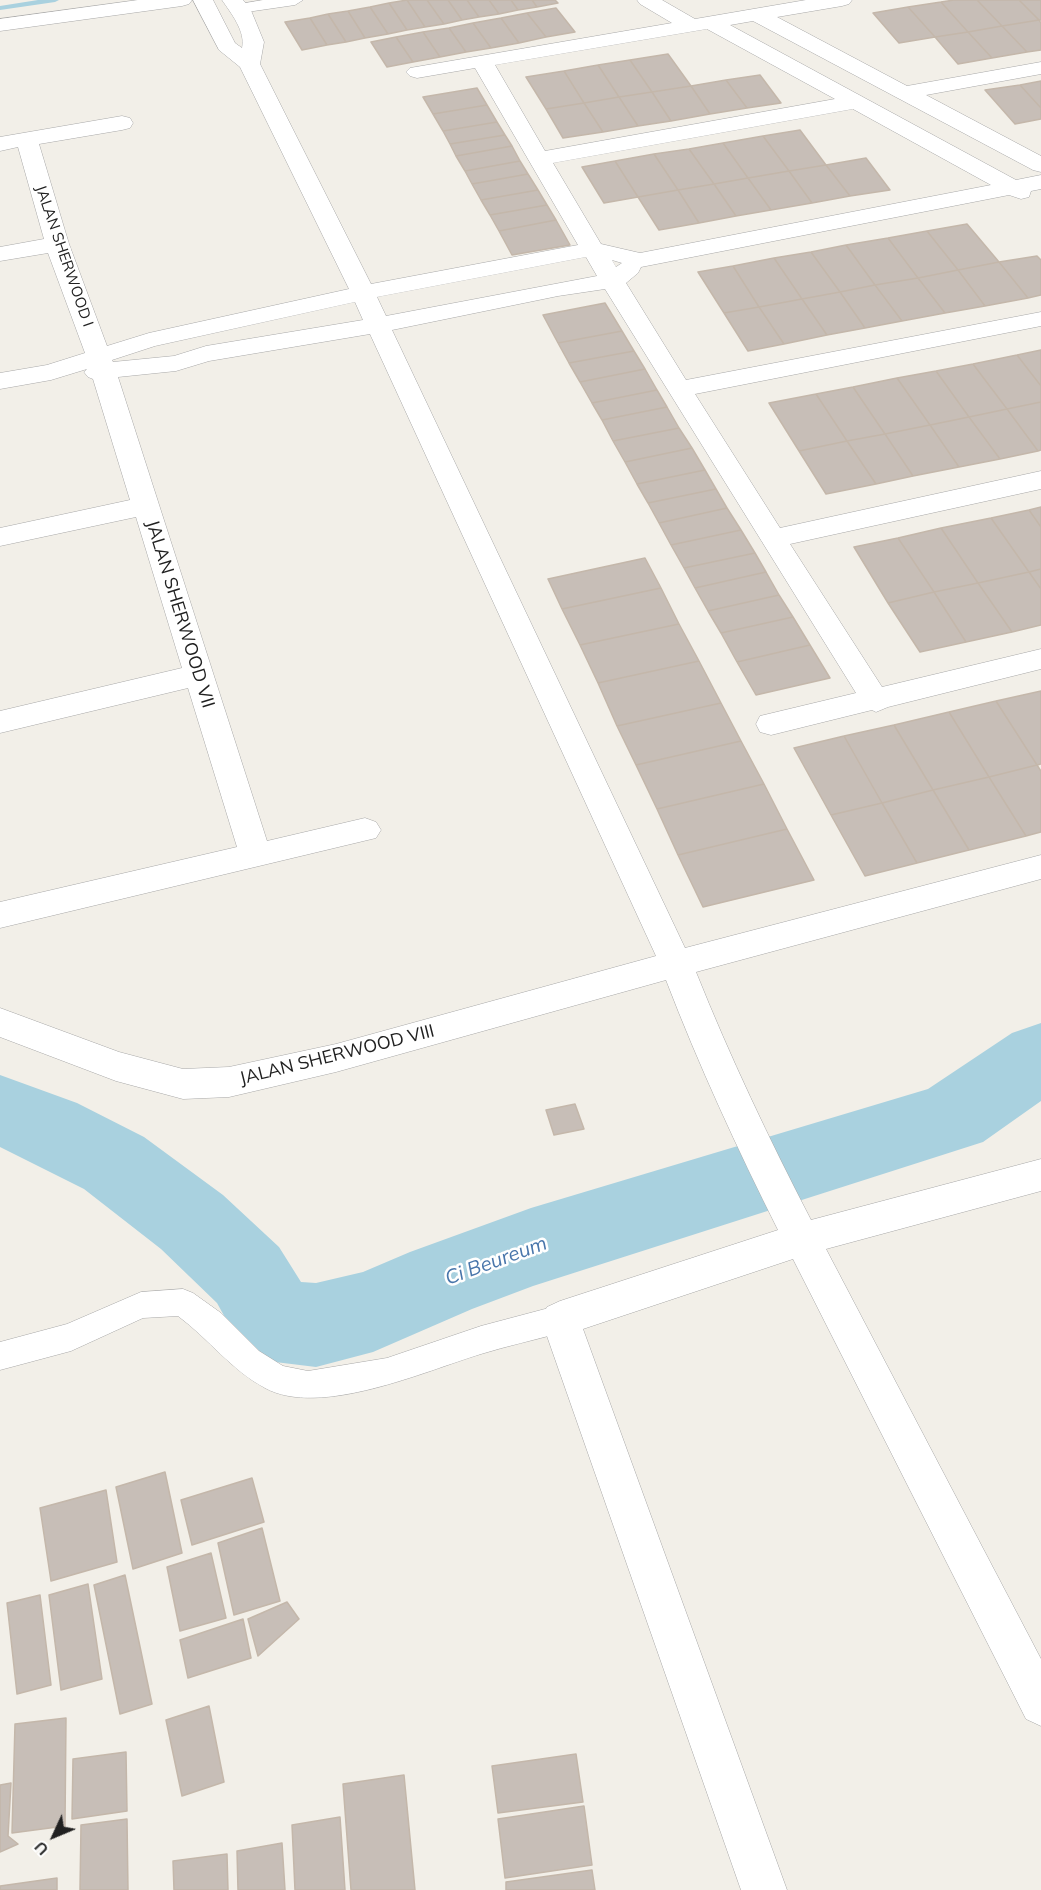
<!DOCTYPE html>
<html>
<head>
<meta charset="utf-8">
<style>
	body { margin:0 }
	#map { position:relative; width:1041px; height:1890px; overflow:hidden; background:#f2efe8; font-family:Mulish,sans-serif }
	canvas { display:block }
	.north { position:absolute; left:24px; top:1806px; width:60px; height:60px; -webkit-text-stroke:4px #fff; paint-order:stroke; rotate:226deg; font-size:16px; font-weight:700; line-height:24px; text-align:center; color:#212121 }
	.north::after { content:''; display:block; margin:auto; width:21px; height:27px; background:#212121; clip-path:polygon(50% 0,100% 100%,50% 72%,0 100%) }
</style>
</head>
<body>
<div id="map">
<canvas width="1041" height="1890"></canvas>
<div class="north">U</div>
</div>
<script>
const ctx = document.querySelector('canvas').getContext('2d');
ctx.lineJoin = 'round';
function fillPath(path, color) {
  ctx.fillStyle = color;
  ctx.fill(path, 'evenodd');
}
function strokePath(path, color, width, dash) {
  ctx.strokeStyle = color;
  ctx.lineWidth = width;
  ctx.lineCap = dash ? 'butt' : 'round';
  ctx.setLineDash(dash || []);
  ctx.stroke(path);
}
function drawText(font, color, halo, rows, align = 'center') {
  ctx.font = font + ' Mulish,sans-serif';
  ctx.lineWidth = 5;
  ctx.setLineDash([]);
  ctx.textBaseline = 'middle';
  ctx.strokeStyle = halo;
  ctx.fillStyle = color;
  for (const [text, x, y, turn = 0] of rows) {
    ctx.save();
    ctx.translate(x, y);
    ctx.rotate((+turn || 0) * Math.PI / 180);
    ctx.textAlign = isNaN(turn) ? turn : align;
    if (halo) ctx.strokeText(text, 0, 0);
    ctx.fillText(text, 0, 0);
    ctx.restore();
  }
}
const stream = new Path2D(`
	M38,0h21l-4,2 -55,8v-4z`);
const river = new Path2D(`
	M1041,1023v78l-58,41 -450,144 -61,23 -99,43 -57,15 -41,-5 -32,-12 -26,-47 -56,-54 -77,-60 -84,-42v-72l77,28 67,34 79,58 56,52 22,35 15,1 47,-11 47,-20 121,-44 397,-119 84,-56z`);
const building = new Path2D(`
	M407,0l18,27 -18,3 -18,-27z
	M407,0h20l17,24 -19,3z
	M427,0h21l14,20 -18,4z
	M448,0h19l12,17 -17,3z
	M467,0h22l10,14 -20,3z
	M489,0h22l7,10 -19,4z
	M511,0h21l5,7 -19,3z
	M532,0h23l3,3 -21,4z
	M954,0h23l25,26 -34,6 -27,-30z
	M977,0h42l20,20 -37,6z
	M1019,0h22v20h-2z
	M941,2l27,30 -33,5 -27,-30z
	M389,3l18,27 -19,4 -18,-27z
	M370,7l18,27 -23,4 -17,-27z
	M908,7l27,30 -36,6 -26,-30z
	M556,8l19,24 -29,5 -19,-24z
	M348,11l17,27 -19,4 -18,-28z
	M527,13l19,24 -27,6 -18,-25z
	M328,14l18,28 -19,3 -17,-27z
	M310,18l17,27 -25,5 -17,-28z
	M501,18l18,25 -28,5 -18,-25z
	M1039,20l2,3v27l-14,2 -25,-26z
	M473,23l18,25 -25,4 -17,-24z
	M1002,26l25,26 -35,6 -24,-26z
	M449,28l17,24 -26,5 -17,-25z
	M423,32l17,25 -27,5 -17,-25z
	M968,32l24,26 -34,6 -23,-27z
	M396,37l17,25 -26,5 -16,-25z
	M668,54l23,32 -39,6 -22,-32z
	M630,60l22,32 -33,5 -21,-32z
	M598,65l21,32 -35,6 -20,-32z
	M564,71l20,32 -38,6 -20,-32z
	M760,75l21,28 -34,5 -21,-28z
	M726,80l21,28 -37,6 -19,-28z
	M1041,81v27l-21,-23z
	M1020,85l21,23v11l-26,5 -30,-34z
	M691,86l19,28 -39,7 -19,-29z
	M477,88l10,17 -54,9 -10,-17z
	M652,92l19,29 -33,5 -19,-29z
	M619,97l19,29 -35,6 -19,-29z
	M584,103l19,29 -40,6 -17,-29z
	M487,105l10,17 -54,9 -10,-17z
	M497,122l8,13 -55,9 -7,-13z
	M800,130l26,35 -37,6 -26,-35z
	M505,135l7,11 -56,10 -6,-12z
	M763,136l26,35 -41,7 -25,-35z
	M723,143l25,35 -34,6 -25,-35z
	M512,146l8,15 -55,10 -9,-15z
	M689,149l25,35 -36,6 -24,-36z
	M654,154l24,36 -40,7 -23,-36z
	M866,158l24,32 -40,6 -24,-31z
	M520,161l8,13 -56,10 -7,-13z
	M615,161l23,36 -34,6 -22,-36z
	M826,165l24,31 -38,7 -23,-32z
	M789,171l23,32 -41,7 -23,-32z
	M528,174l10,16 -57,10 -9,-16z
	M748,178l23,32 -35,6 -22,-32z
	M714,184l22,32 -37,7 -21,-33z
	M538,190l9,15 -57,10 -9,-15z
	M678,190l21,33 -40,7 -21,-33z
	M547,205l9,15 -57,11 -9,-16z
	M556,220l14,25 -58,10 -13,-24z
	M967,224l32,38 -41,8 -31,-39z
	M927,231l31,39 -40,8 -30,-40z
	M888,238l30,40 -43,7 -29,-40z
	M846,245l29,40 -35,7 -29,-40z
	M811,252l29,40 -38,7 -28,-41z
	M1037,256l4,4v35l-13,3 -29,-36z
	M774,258l28,41 -43,8 -26,-41z
	M999,262l29,36 -43,8 -27,-36z
	M733,266l26,41 -35,6 -26,-41z
	M958,270l27,36 -40,7 -27,-35z
	M918,278l27,35 -43,8 -27,-36z
	M875,285l27,36 -37,7 -25,-36z
	M840,292l25,36 -38,7 -25,-36z
	M802,299l25,36 -43,9 -25,-37z
	M605,303l17,28 -64,12 -15,-28z
	M759,307l25,37 -36,7 -24,-38z
	M622,331l12,20 -65,12 -11,-20z
	M1041,350v36l-24,-31z
	M634,351l11,18 -65,13 -11,-19z
	M1017,355l24,31v16l-34,7 -34,-45z
	M973,364l34,45 -38,8 -33,-46z
	M645,369l12,21 -65,13 -12,-21z
	M936,371l33,46 -39,8 -33,-47z
	M897,378l33,47 -45,9 -32,-47z
	M853,387l32,47 -38,7 -31,-47z
	M657,390l10,17 -65,13 -10,-17z
	M816,394l31,47 -48,10 -30,-48z
	M1041,402v48l-3,1 -31,-42z
	M667,407l12,21 -66,13 -11,-21z
	M1007,409l31,42 -38,8 -31,-42z
	M969,417l31,42 -41,8 -29,-42z
	M930,425l29,42 -46,9 -28,-42z
	M679,428l13,20 -67,14 -12,-21z
	M885,434l28,42 -37,8 -29,-43z
	M847,441l29,43 -50,10 -27,-43z
	M692,448l13,22 -68,14 -12,-22z
	M705,470l11,19 -68,14 -11,-19z
	M716,489l11,19 -68,15 -11,-20z
	M1041,507v20l-12,-17z
	M727,508l14,22 -70,15 -12,-22z
	M1029,510l12,17v42l-12,3 -38,-54z
	M991,518l38,54 -51,11 -37,-55z
	M941,528l37,55 -44,9 -36,-54z
	M741,530l14,23 -71,15 -13,-23z
	M898,538l36,54 -46,11 -34,-56z
	M755,553l11,19 -71,16 -11,-20z
	M645,558l16,30 -99,21 -14,-30z
	M1041,569v20l-12,-17z
	M766,572l13,23 -71,16 -13,-23z
	M1029,572l12,17v36l-29,7 -34,-49z
	M978,583l34,49 -46,10 -32,-50z
	M661,588l18,36 -99,21 -18,-36z
	M934,592l32,50 -46,10 -32,-49z
	M779,595l14,22 -72,16 -13,-22z
	M793,617l17,28 -73,17 -16,-29z
	M679,624l20,37 -101,22 -18,-38z
	M810,645l20,33 -74,17 -19,-33z
	M699,661l22,42 -104,23 -19,-43z
	M1041,691v73l-4,1 -41,-64z
	M996,701l41,64 -48,12 -40,-65z
	M721,703l20,38 -105,24 -19,-39z
	M949,712l40,65 -56,13 -39,-65z
	M894,725l39,65 -51,13 -38,-67z
	M844,736l38,67 -51,12 -37,-67z
	M741,741l23,43 -107,25 -21,-44z
	M1037,765l4,6v61l-15,4 -37,-59z
	M989,777l37,59 -57,14 -36,-60z
	M764,784l23,45 -109,26 -21,-46z
	M933,790l36,60 -52,13 -35,-60z
	M882,803l35,60 -52,13 -34,-61z
	M787,829l27,51 -111,27 -25,-52z
	M575,1104l9,25 -30,6 -8,-25z
	M165,1472l17,81 -49,16 -17,-82z
	M252,1478l12,44 -72,23 -11,-45z
	M106,1490l11,72 -66,19 -11,-73z
	M262,1528l18,73 -46,14 -16,-72z
	M211,1553l15,65 -46,13 -13,-64z
	M125,1575l27,129 -32,10 -26,-129z
	M88,1584l14,95 -41,11 -12,-95z
	M40,1595l11,90 -34,9 -10,-91z
	M287,1602l12,17 -41,37 -10,-37z
	M243,1619l8,39 -63,20 -8,-38z
	M209,1706l15,76 -42,14 -16,-76z
	M66,1718l-1,108 -53,7 3,-109z
	M126,1752l1,59 -55,8 1,-60z
	M576,1754l7,48 -85,11 -6,-47z
	M404,1775l11,115h-64l-8,-106z
	M11,1783l-3,53 10,8 -18,8v-67z
	M584,1806l8,59 -87,13 -7,-59z
	M340,1817l5,73h-50l-3,-65z
	M127,1819l1,71h-48l1,-65z
	M282,1843l3,47h-47l-1,-39z
	M227,1854l1,36h-54l-1,-29z
	M592,1870l3,20h-89v-8z
	M57,1878v12h-57v-4z`);
const service = new Path2D(`
	M263,0h40l-8,5 -55,8 -8,-5 2,-3z
	M183,1289l10,4 28,20 38,38 24,15 25,5 79,-13 94,-32 79,-21 10,4 5,10 -5,10 -10,4c-26,7 -53,13 -79,21 -56,17 -161,64 -216,34 -34,-18 -56,-49 -87,-72l-35,2 -72,33 -71,19v-28l67,-18 74,-32z`);
const minor = new Path2D(`
	M138,0h54l-3,4 -7,2 -182,25v-12z
	M193,0h20l22,43 7,5c4,-16 -11,-35 -20,-48h21l7,8 14,34 -4,22 111,220 207,-39 -103,-177 -58,10 -7,-2 -4,-4 4,-4 262,-45 -32,-19 -3,-4h25l33,19 111,-19h46l-3,4 -7,2 -65,11 130,69 134,-24v12l-115,21 115,61v16l-8,-2 -280,-149 -23,4 286,155 25,-5v14l-10,2 -2,6 -8,2 -12,-4 -368,72 -3,6 -12,10 60,97 355,-68v14l-346,68 85,134 261,-57v18l-251,55 92,143 159,-38v20l-153,38 -12,5 -4,-2 -101,25 -11,-3 -4,-8 4,-8 96,-23 -251,-404 -47,7 -166,34 293,618 356,-93v24l-345,93c34,85 73,167 115,248l230,-61v32l-215,58 215,410v67l-15,-7 -233,-460 -210,70 204,561h-46l-200,-571 6,-12 13,-6 218,-71c-41,-82 -79,-164 -112,-250l-330,92 -107,25 -46,2 -67,-18 -116,-44v-29l119,44 64,17 46,-2 107,-23 320,-88 -286,-622 -161,27 -33,10 -58,6 149,464 98,-23 11,4 5,8 -5,8 -376,90v-26l237,-55 -49,-159 -188,45v-22l182,-43 -46,-151 -136,29v-18l130,-28 -37,-121 -5,-2 -4,-5 3,-3 -36,11 -51,9v-16l47,-8 38,-12 -37,-100 -48,8v-14l44,-8 -26,-92 -18,4v-14l122,-21 8,2 3,5 -3,5 -8,2 -83,14 30,100 38,102 42,-13 200,-44 -109,-222 -21,-17zM707,29l128,70 -290,52 -50,-86zM853,109l138,76 -351,68 -39,-9 -48,-81zM586,257l11,19 -211,40 -9,-19zM612,260l10,3 -6,4zM355,302l8,18 -157,26 -32,10 -61,6 -1,-2 43,-14z`);
const farStreetnames = [
	["JALAN SHERWOOD I",64,256,71]
];
const streetNames = [
	["JALAN SHERWOOD VII",180,614,73],
	["JALAN SHERWOOD VIII",337,1055,-14]
];
const waterNames = [
	["Ci Beureum",496,1261,-20]
];
fillPath(stream, '#a9d1df');
fillPath(river, '#a9d1df');
fillPath(building, '#c7beb7');
strokePath(building, '#c4b7aa', 1.5);
strokePath(service, '#a8a8a8', 1);
strokePath(minor, '#a8a8a8', 1);
fillPath(service, '#fff');
fillPath(minor, '#fff');
drawText('15px', '#212121', '#fff', farStreetnames);
drawText('18px', '#212121', '#fff', streetNames);
drawText('italic 20px', '#4976ab', '#fff', waterNames);
</script>
</body>
</html>
